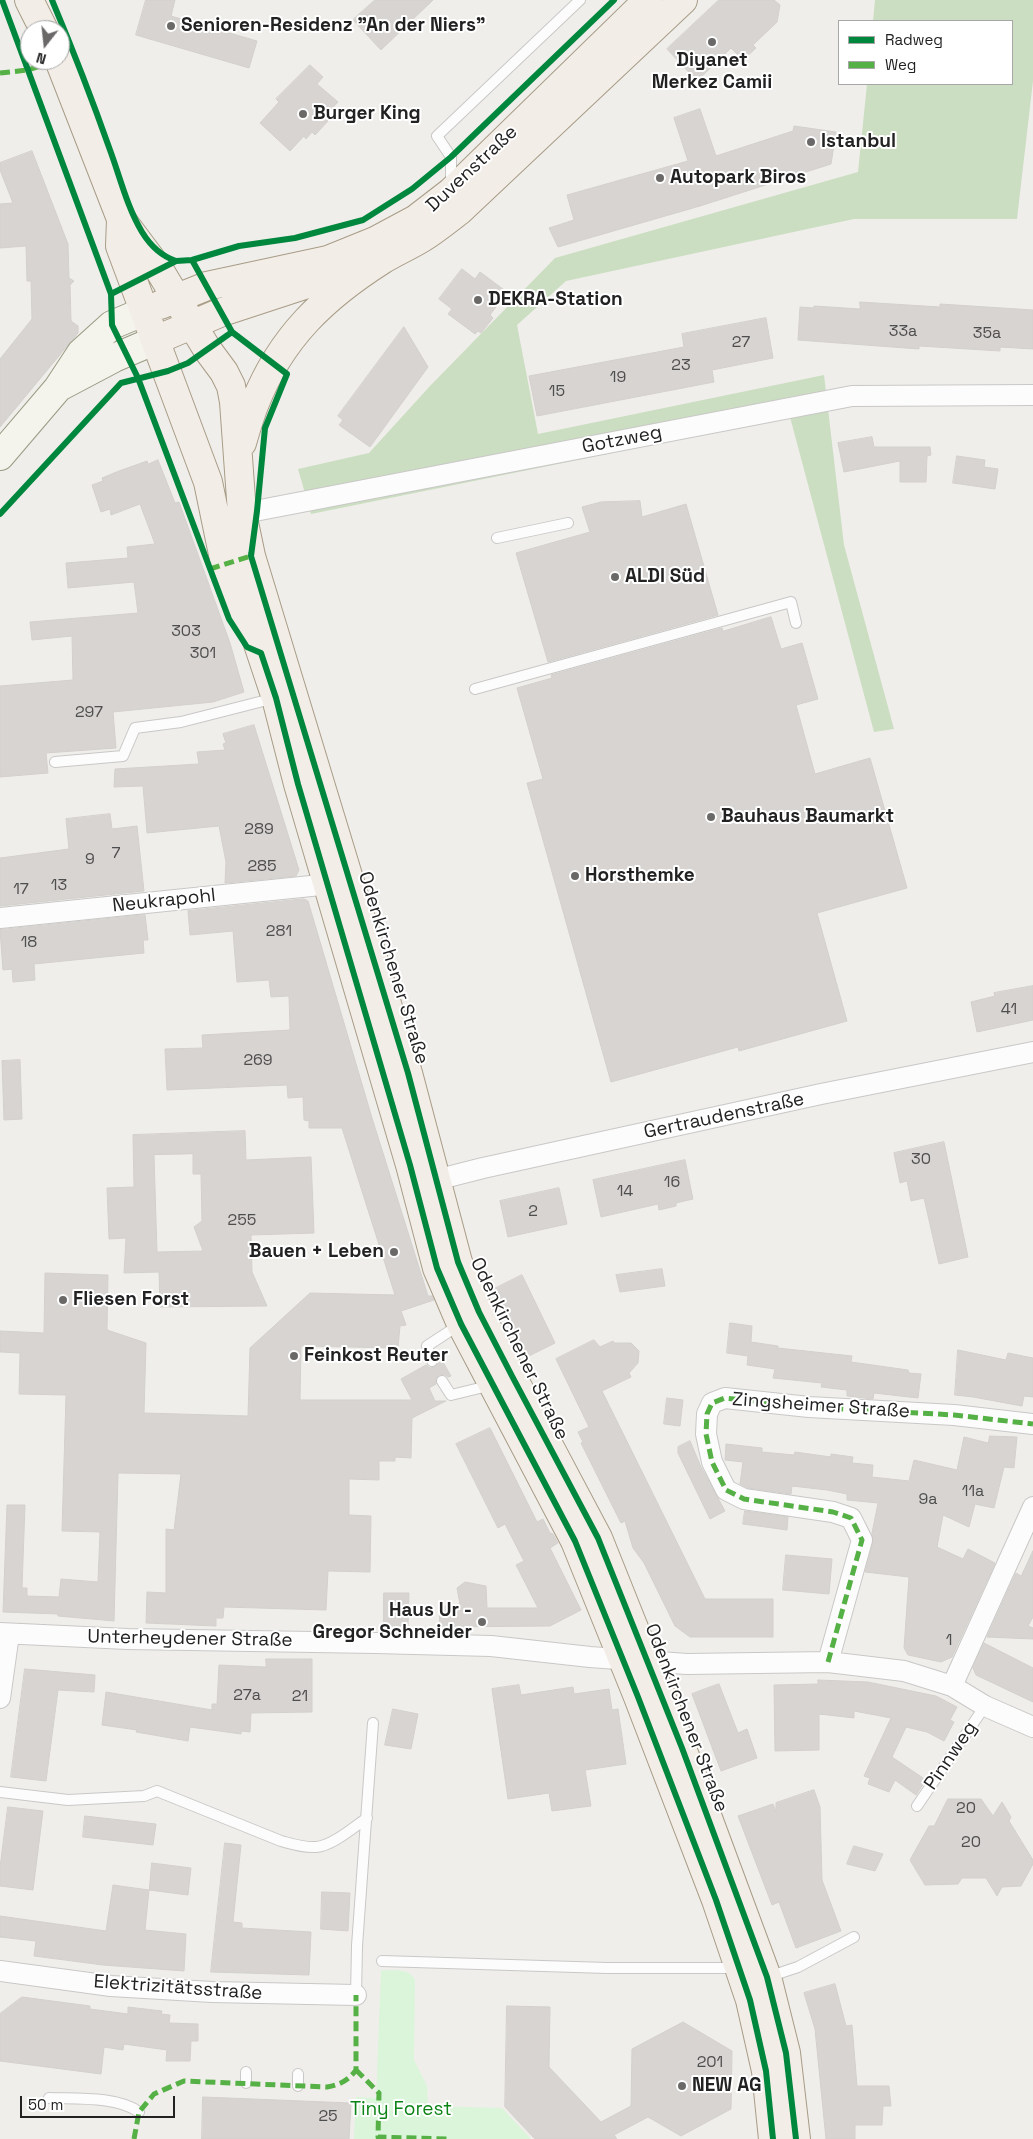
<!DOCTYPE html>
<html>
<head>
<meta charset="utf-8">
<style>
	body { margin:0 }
	#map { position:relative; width:1033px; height:2139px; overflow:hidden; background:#f0eeeb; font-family:"Space Grotesk",sans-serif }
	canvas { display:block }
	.legend { position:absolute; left:838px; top:20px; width:175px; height:65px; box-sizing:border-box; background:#fff; border:1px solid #a7a7a7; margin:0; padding:6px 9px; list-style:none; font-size:15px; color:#222 }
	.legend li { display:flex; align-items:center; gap:10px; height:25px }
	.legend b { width:25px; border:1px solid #a7a7a7 }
	.north { position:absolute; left:20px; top:20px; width:50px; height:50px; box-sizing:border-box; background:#fff; border:1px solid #a7a7a7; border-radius:50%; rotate:196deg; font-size:14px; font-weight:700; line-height:20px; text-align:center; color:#222 }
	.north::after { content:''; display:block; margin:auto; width:18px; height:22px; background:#6a6968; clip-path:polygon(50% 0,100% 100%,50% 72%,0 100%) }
	.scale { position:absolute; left:20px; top:2096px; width:155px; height:22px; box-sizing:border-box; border:2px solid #222; border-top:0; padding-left:6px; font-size:15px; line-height:18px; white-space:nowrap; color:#222; -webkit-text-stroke:4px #fff; paint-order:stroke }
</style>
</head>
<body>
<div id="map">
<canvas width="1033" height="2139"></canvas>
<ul class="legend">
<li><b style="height:6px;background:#00873e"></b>Radweg</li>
<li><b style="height:6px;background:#55b145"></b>Weg</li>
</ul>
<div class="north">N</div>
<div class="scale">50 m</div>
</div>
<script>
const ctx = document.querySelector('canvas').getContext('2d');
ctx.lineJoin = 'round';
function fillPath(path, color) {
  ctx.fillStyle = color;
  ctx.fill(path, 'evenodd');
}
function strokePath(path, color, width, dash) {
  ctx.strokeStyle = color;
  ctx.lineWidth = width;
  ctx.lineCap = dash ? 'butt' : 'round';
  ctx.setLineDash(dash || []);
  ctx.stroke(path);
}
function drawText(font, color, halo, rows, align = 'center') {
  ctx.font = font + ' "Space Grotesk",sans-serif';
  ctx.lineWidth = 4;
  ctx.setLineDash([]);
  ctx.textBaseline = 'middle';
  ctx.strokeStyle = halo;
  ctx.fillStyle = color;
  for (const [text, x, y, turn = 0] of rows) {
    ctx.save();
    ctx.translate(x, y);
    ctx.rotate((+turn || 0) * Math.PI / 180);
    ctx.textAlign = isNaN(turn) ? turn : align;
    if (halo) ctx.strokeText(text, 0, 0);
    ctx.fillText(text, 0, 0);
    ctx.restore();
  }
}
const forest = new Path2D(`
	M875,0h158v81l-16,138h-163l-288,62 -49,44 21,109 286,-59 20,170 50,184 -20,3 -84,-315 -479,97 -13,-45 71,-16 61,-67 125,-128 303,-86 9,-88h145v-63h-139z`);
const park = new Path2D(`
	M381,1970c13,1 28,-3 34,10l-1,80 13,26 1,20 74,2 29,31h-177l2,-42 20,1z`);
const building = new Path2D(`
	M146,0h29l-4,16 86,25 -8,27 -113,-33z
	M375,0h58l-52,50 -28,-30z
	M719,0h55l6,5 -3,17 -24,23 3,3 -13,12 -12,-12 -34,33 -30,-32z
	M310,65l13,12 -6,7 21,18 -14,15 4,4 -13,14 -3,-3 -6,7 -2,-3 -14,15 -30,-28 19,-21 -3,-3z
	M700,109l16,47 77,-25 1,-5 42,6 -5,32 -131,42 -142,41 -9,-19 25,-8 -7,-25 121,-34 -14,-43z
	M32,151l36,93 1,34 5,3 -4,4 1,36 7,5v7l-78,94v-68l32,-40 -1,-38h-4l-1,-35 -26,2v-44l13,-1 -13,-33v-7z
	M462,269l13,10 5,-7 27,20 -17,23 3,3 -12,15 -3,-2 -3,3 -27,-20 4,-5 -13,-10z
	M860,302l80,5v-3l93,6v39l-33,-2v4l-81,-5v3l-121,-9 2,-33 14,1v-2l46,3z
	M766,318l7,40 -61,12 2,12 -177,34 -8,-40 155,-29 -2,-13z
	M404,327l24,40 -58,80 -31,-22 4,-5 -5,-4z
	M872,437l2,10h56l1,8 -4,1 -1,26h-26v-21l-56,11 -6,-29z
	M957,456l28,4 -1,7 14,2 -3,20 -42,-6z
	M158,460l17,43 4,-1 51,141 14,49 -31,10 -100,10 3,36 -70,5 2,20 -48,4v-91l73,-6 -1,-44 -40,4 -2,-18 108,-9 -4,-31 -66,6 -2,-25 62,-5 -1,-11 28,-3 -15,-40 -29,11 -1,-6 -9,3 -9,-27 11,-4 -1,-3 17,-7 28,-10 1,3z
	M640,501l2,16 44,-13 32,111 -170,47 -32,-109 74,-21 -8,-25 19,-5z
	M771,617l10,32 21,-6 16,56 -22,6 19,69 55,-16 37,130 -90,25 30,108 -108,30 -1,-4 -127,35 -84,-299 16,-4 -26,-91 35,-10 -1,-3 171,-47 1,3z
	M254,725l45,145 -3,6 -71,7 1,-21 -7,-36 -72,7 -4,-47 -29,1 1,-18 84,-5 -2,-12 28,-2 -2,-6 3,-1 -3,-9z
	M110,814l2,15 25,-3 7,65 -144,15v-48l69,-9 -3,-30z
	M304,899l4,2 64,217 56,178h4l2,4 -33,11 5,14 -6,1 -2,22 -97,-2 -1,54h112l-11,-21 25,-14 4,3 5,-1 5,-10 11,19 -3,1 -3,-2h-6l-3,3v6l-7,4 6,13h11l-34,17 -1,40 -16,-1v4h-16v19l-30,-1v36l22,1 -1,56 -42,-1 -2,39 -102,-3 -1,11h-7v8l-70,-3 1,-31 19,1v-64l8,1 7,-56 -63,-1 -4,148 -56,-5v-2l-55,-2 4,-107h18l-3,83h5v8l32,1 2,-18 37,3 2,-50 -38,-1 4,-136 -47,-1 1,-41 -20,-1v-21l44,2 1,-60 63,2 -1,55 39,13 -2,70 104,3 2,-68 60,-55 85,2 -53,-167h-33v-7l-5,-1 -1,-23 -15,1 -1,-13 -120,5 -2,-41 38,-1 -1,-13 88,-5 -1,-34 -18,1 -2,-17 -32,2 -4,-51 -43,4 -2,-24z
	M145,915l3,25h-5l1,13 -110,11 1,16 -22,2 -1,-13 -9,1 -3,-40z
	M1033,986v34l-56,12 -6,-30 24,-6 -1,-3z
	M20,1060l2,59 -18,1 -2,-59z
	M245,1131l1,29 65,-3 3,76 -63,2 1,37 15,34 -107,1 -1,-35 -35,1 2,-35 -17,1 -2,-51 27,-1 -1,-52zM193,1154v20h8l1,47 -8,6 9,24 -46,1 -3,-97z
	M944,1142l24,115 -29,7 -15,-66 -13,3 -4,-20 -7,2 -6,-30z
	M685,1160l8,39 -17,4v3l-17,4 -1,-6 -57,13 -8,-37z
	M559,1188l8,36 -59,13 -8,-36z
	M662,1269l3,17 -45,6 -4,-17z
	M522,1275l33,68 -28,14 -33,-68z
	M730,1323l22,3 -1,16 27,4v2l74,8 -1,6 57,8 1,3 12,1 -3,24 -44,-5 -1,6 -26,-3v-6l-26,-3 1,-4 -49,-5 2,-9 -28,-4 1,-9 -21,-3z
	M594,1340l6,7 13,-6 1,2h17l8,8 -1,12 -9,10 2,4 -29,14 103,208h68v38h-83l-15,-11 -31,-63 -11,-15 -8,-27 -4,2 -40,-80 2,-1 -5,-10 11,-5 -33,-68z
	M958,1350l48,10 2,-7 25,5v39l-9,-1 -2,10 -49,-9 -18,-2z
	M667,1398l16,2 -3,26 -16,-2z
	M490,1428l47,94 6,-3 7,14 3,1 5,9 -8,5 31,62 -31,16 -110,1 -1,-20 21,-3 -3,-16 8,-6 21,4 1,22h51l-22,-43 8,-4 -19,-37 -7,4 -42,-84z
	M990,1436l27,1 -3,31 -10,-1 -10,41 -19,-4 -6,23 -26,-12 -6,32 26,12 5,-10 27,14 -43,94 -11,5 -33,-7 -4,-7 5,-71 -44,-5 8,-29 -1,-10 6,-30 -31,-3v-6l-20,-4 -35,-4 -1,8 -43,-6 -8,-4 3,-22 -18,-2 1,-16 36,4v4l32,3 1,-3 36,5v-3l22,3 -1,6 21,2 -1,12 37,4 5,-21 43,10 7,-33 24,6z
	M690,1441l11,26 24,44 -15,8 -32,-66v-6z
	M745,1511l43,6 -1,13 -44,-6z
	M1033,1551v66l-5,9 5,2v11l-46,-2 29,-64 5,3z
	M786,1555l46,4 -3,35 -46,-4z
	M384,1593h25l-1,33h-24z
	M984,1643l49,25v34l-57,-27 -3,-7z
	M266,1659h46v53l-61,1 -1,19 -9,-1v3l-51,-7 -2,14 -52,-9 1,-2 -35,-5 4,-33 106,18v-6h5l2,-39 47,2z
	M25,1669l70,6 -1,17 -36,-2 -12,91 -35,-4z
	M818,1680l50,2 68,14 21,11 -7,13 4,2 -10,19 -17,-9 -21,-5 -14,30 34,23 -10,15 -21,-15 -6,12 -21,-8 2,-6 -6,-2 27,-58 -37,-7v7l-35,-4v36l-44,1 -1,-66 44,-1z
	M719,1684l19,49 9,-4 10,29 -36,13 -29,-77z
	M519,1685l2,10 52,-8 1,7 35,-5 3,21 6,-1 8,55 -41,6 6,36 -39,5 -3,-18 -41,6 -16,-110z
	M393,1709l25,5 -7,35 -26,-4z
	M814,1790l6,17 2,73 19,51 -45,17 -17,-46 -7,3 -34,-89 35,-12 3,8v-9z
	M948,1799h33l12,17 9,-14 9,15 -2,4 24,39v4l-12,22 -19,1 -5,9 -11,-18h-24l-4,6 -33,1 -15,-25 19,-34h5z
	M8,1807l35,4 -10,79 -33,-4v-18z
	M85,1816l71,8 -3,21 -70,-8z
	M225,1843l16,2 -8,77 9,1v5l69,4 -2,43 -98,-3z
	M854,1846l29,8 -8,17 -28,-7z
	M152,1863l39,5 -3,27 -39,-5 -4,40 41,4 -2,37 -81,-6 -69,-9 2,-15 -36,-4v-21l106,15 7,-46 36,5z
	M322,1892l28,1 -2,38 -27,-2z
	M835,1984l11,42 6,-1 5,61h32l2,20h-8l-1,19h-27v14h-29l-11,-110 -11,-36z
	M22,1997l68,9v3l38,5v-7l34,4 -1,3 9,1 -1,8 29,1v17h-7l-1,20h-24l1,-11 -43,-6 -1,6 -19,-3 -3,27 -101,-13v-47z
	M507,2006l43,1 -1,60 52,55 30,-16 1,-57 51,-27 49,29 -1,58 -50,27 -33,-19 -34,18 3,4h-82l-30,-32z
	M203,2097l148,6 -2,36h-147z`);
const lane = new Path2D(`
	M451,185v-28l-14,-21 143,-136
	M497,538l71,-15
	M475,689l316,-87 5,21
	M55,762l68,-6 12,-28 46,-6 94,-24
	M432,1361l-5,-15 32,-21
	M442,1381l9,14 41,-10
	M0,1792l68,8 76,-4 13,-5 124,50c11,3 23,7 35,6 16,-1 38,-20 51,-29
	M917,1806l68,-100
	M382,1961l225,7h131
	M768,1977l30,-10 56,-30
	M356,1995l1,-49 16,-223
	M246,2083v-11
	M298,2086v-12
	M49,2098c26,1 68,-2 90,14`);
const street = new Path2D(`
	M229,516l623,-120 181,-1
	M0,918l340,-35
	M424,1183l59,-15 338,-74 212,-42
	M0,1633l127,6 248,4 116,3 99,11 97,7 141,-2 76,9 48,15 33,20 48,21
	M828,1662l34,-122 -11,-22 -18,-6 -89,-13 -18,-9 -14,-28 -6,-28 1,-20 5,-11 13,-5 84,9 145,8 79,9
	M952,1686l81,-179
	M0,1698l9,-64
	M0,1971l111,15 101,6 144,3`);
const secondary = new Path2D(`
	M61,386l53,-28 42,-18
	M0,456l58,-68 23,-35 31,-28 33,-14`);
const primary = new Path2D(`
	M29,0l15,30
	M59,60l62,159 39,52 47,78 17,23 7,14 3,16 8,111 9,43 157,517 50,189 21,50 33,64 86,162 84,210 85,229 19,76 10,86
	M121,219l-1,27 88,236 17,82 6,21 26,56 19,57 22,86 112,381 27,103 24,56 114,217 63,156 78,203 34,100 16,71 7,68
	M160,305l47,-19 121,-26 47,-19 41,-22 35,-27 197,-192
	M156,340l66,-28 122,-40
	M242,443c4,-14 8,-28 13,-40 26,-66 69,-106 127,-143 13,-8 27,-14 40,-22 13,-8 25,-18 37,-27l224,-211`);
const quiet = new Path2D(`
	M0,73l28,-3 31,-10
	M210,569l41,-13v-4
	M828,1662l34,-122 -11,-22 -18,-6 -89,-13 -18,-9 -14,-28 -6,-28 1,-20 5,-11 13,-5 84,9 145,8 79,9
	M356,2070l23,23 -1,44 71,2
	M134,2139l5,-27 15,-18 30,-13 143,6c12,-2 21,-6 29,-17v-75`);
const cycleway = new Path2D(`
	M2,0l109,294 1,31 26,53 91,241 18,28 14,6 15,45 22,86 112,381 27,103 24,56 114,217 63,156 78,203 34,100 16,71 7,68
	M52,0c21,50 40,99 58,150 10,27 17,57 32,82 8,13 19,24 34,29
	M192,260l40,72 55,42 -22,54 -8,83 -6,45 157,517 50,189 21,50 33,64 86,162 84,210 85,229 19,76 10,86
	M111,294l65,-33 16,-1 47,-14 56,-8 68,-18 49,-31 39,-32 163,-157
	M0,514l121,-131 47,-12 20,-8 44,-31`);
const markers = [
	[171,26,5,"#6a6968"],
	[712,42,5,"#6a6968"],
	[303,114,5,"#6a6968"],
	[811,142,5,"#6a6968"],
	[660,178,5,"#6a6968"],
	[478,300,5,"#6a6968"],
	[615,577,5,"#6a6968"],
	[711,817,5,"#6a6968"],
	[575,876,5,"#6a6968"],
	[394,1252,5,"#6a6968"],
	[63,1300,5,"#6a6968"],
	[294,1356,5,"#6a6968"],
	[482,1622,5,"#6a6968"],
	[682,2086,5,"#6a6968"]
];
const numberNames = [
	["33a",903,332],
	["35a",987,334],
	["27",741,343],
	["23",681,366],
	["19",618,378],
	["15",557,392],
	["303",186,632],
	["301",203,654],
	["297",89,713],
	["289",259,830],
	["7",116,854],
	["9",90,860],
	["285",262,867],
	["13",59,886],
	["17",21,890],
	["281",279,932],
	["18",29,943],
	["41",1009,1010],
	["269",258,1061],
	["30",921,1160],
	["16",672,1183],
	["14",625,1192],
	["2",533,1212],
	["255",242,1221],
	["11a",973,1492],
	["9a",928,1500],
	["1",949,1641],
	["27a",247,1696],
	["21",300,1697],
	["20",966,1809],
	["20",971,1843],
	["201",710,2063],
	["25",328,2117]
];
const poiNames = [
	["Senioren-Residenz \"An der Niers\"",181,26],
	["Diyanet",712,61,"center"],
	["Merkez Camii",712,83,"center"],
	["Burger King",313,114],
	["Istanbul",821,142],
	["Autopark Biros",670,178],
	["DEKRA-Station",488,300],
	["ALDI Süd",625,577],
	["Bauhaus Baumarkt",721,817],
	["Horsthemke",585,876],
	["Bauen + Leben",384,1252,"right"],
	["Fliesen Forst",73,1300],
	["Feinkost Reuter",304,1356],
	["Haus Ur -",472,1611,"right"],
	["Gregor Schneider",472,1633,"right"],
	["NEW AG",692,2086]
];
const streetNames = [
	["Duvenstraße",472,169,-43],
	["Gotzweg",622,440,-11],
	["Neukrapohl",164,901,-6],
	["Odenkirchener Straße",393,968,73],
	["Gertraudenstraße",724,1116,-12],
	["Odenkirchener Straße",519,1349,64],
	["Zingsheimer Straße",821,1406,4],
	["Unterheydener Straße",190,1639,1],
	["Odenkirchener Straße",686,1718,69],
	["Pinnweg",951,1756,-56],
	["Elektrizitätsstraße",178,1988,4]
];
const parkNames = [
	["Tiny Forest",401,2110]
];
fillPath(forest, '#cbdec1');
fillPath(park, '#daf5da');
fillPath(building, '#d7d4d2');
strokePath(building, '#d3d0cc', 1);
strokePath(lane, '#c9c8c7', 12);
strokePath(street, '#c9c8c7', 22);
strokePath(secondary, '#999a82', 30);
strokePath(primary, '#a79c86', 30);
strokePath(lane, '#fdfcfc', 10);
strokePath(street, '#fdfcfc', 20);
strokePath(secondary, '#f4f4ed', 28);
strokePath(primary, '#f3ede7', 28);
strokePath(quiet, '#55b145', 5, [10, 5]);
strokePath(cycleway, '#00873e', 6);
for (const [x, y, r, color] of markers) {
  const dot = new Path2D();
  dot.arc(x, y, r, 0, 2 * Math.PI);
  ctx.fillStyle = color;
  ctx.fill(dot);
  strokePath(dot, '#fff', 2);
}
drawText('16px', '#4f4e4e', null, numberNames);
drawText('bold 19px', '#222', '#fff', poiNames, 'left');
drawText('19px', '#222', '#fff', streetNames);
drawText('19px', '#0c8416', '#fff', parkNames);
</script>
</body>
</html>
